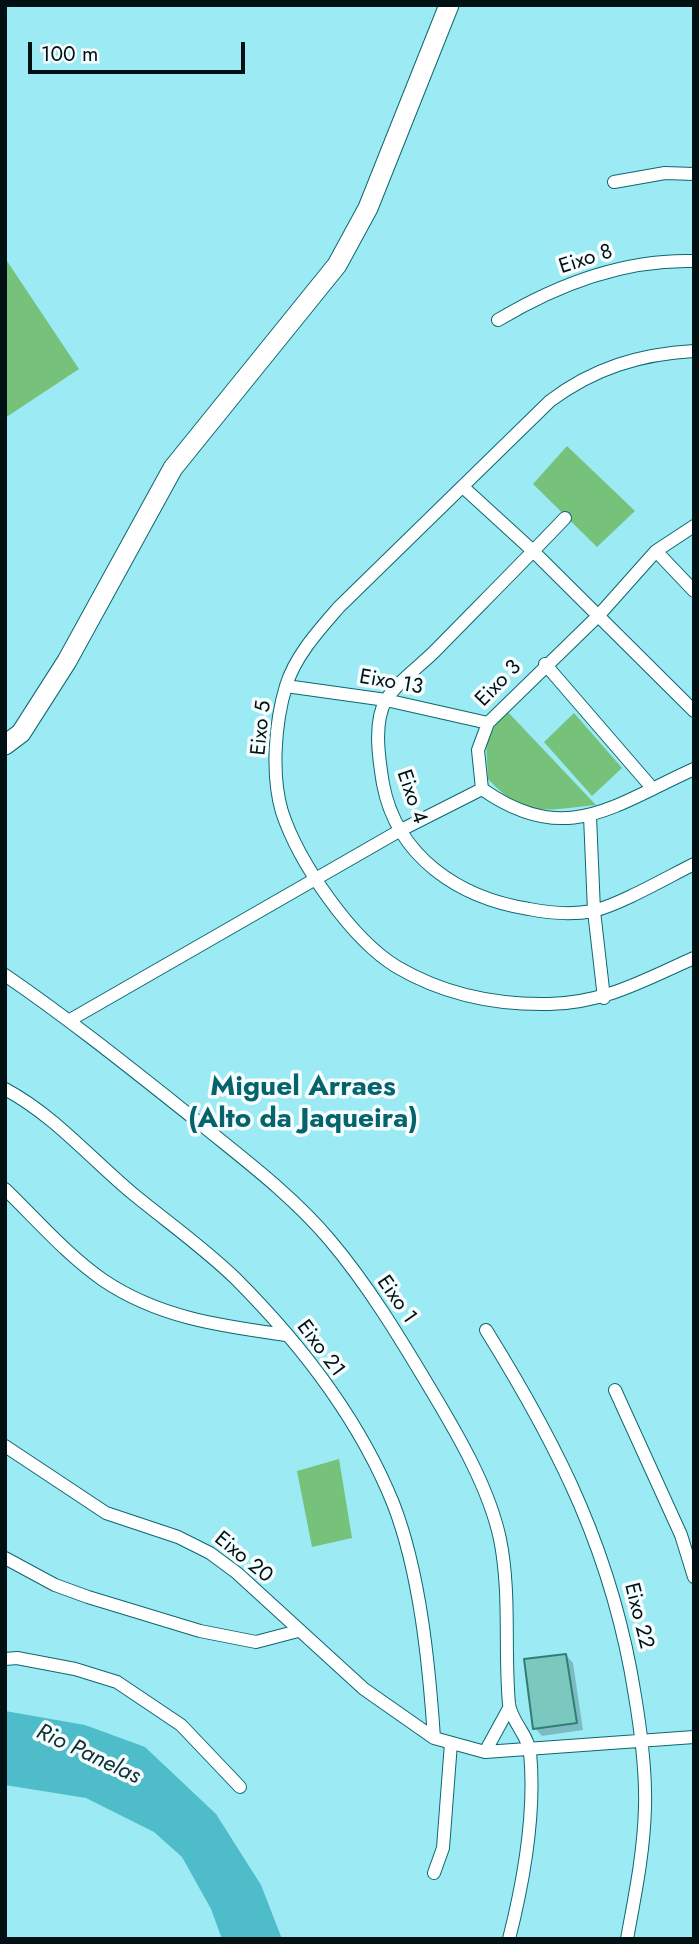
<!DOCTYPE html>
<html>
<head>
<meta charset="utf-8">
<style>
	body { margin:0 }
	#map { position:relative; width:699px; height:1944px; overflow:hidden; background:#9ceaf3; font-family:Jost,sans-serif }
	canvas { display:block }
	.frame { position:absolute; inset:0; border:7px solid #001013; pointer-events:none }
	.scale { position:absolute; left:28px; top:42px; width:217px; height:32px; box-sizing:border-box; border:4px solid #001013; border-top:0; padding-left:9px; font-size:21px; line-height:24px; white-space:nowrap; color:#001013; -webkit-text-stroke:5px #f6fdfe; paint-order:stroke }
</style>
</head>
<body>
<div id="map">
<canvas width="699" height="1944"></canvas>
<div class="frame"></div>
<div class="scale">100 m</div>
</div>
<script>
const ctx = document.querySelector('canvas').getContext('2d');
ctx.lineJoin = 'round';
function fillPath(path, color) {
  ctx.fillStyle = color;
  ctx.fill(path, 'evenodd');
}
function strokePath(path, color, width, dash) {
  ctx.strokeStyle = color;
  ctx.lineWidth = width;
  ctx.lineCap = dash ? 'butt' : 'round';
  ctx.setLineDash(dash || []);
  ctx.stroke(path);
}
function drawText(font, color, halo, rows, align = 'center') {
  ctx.font = font + ' Jost,sans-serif';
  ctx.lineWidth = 7;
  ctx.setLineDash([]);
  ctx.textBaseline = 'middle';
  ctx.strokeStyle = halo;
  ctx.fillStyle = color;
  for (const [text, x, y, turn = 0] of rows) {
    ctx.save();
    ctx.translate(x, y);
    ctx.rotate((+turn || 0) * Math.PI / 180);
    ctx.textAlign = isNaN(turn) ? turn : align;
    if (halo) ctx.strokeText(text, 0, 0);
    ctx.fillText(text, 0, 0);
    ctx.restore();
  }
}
const green = new Path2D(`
	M5,258l74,111 -74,49z
	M567,446l68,65 -38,36 -64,-63z
	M505,709l91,96c-50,5 -71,14 -108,-26l-2,-38z
	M574,713l48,55 -30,28 -48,-54z
	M339,1459l13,79 -40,9 -15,-76z`);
const water = new Path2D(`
	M5,1711l80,14 60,22 71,67 45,71 21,54h-60l-11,-30 -29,-52 -28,-25 -68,-34 -81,-13z`);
const shadow = new Path2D(`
	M566,1655l7,8 10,67 -41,6 -7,-8z`);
const building = new Path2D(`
	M566,1654l11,69 -44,6 -9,-70z`);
const street = new Path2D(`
	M614,182l51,-9 29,1
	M498,320c60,-36 125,-61 196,-59
	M694,351c-54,3 -100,17 -144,50l-211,206c-20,23 -44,49 -53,79 -11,36 -15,89 -4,126 17,51 69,127 115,155 46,27 99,38 152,37 56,-1 95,-24 145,-46
	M463,487l70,64 161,160
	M565,518c-43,45 -87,89 -130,133 -15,15 -38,31 -49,49 -13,22 -7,60 -3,84 14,73 76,114 146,125 20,4 43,6 64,2 28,-7 73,-33 101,-47
	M694,526l-38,25 -57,64 -111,108 -10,27 4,39c84,59 132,16 212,-20
	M656,551l38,40
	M545,664l108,125
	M286,686l100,14 102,23
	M590,816l4,95 10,87
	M5,975c67,46 129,96 192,146 45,37 94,73 132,118 39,46 71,99 102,151 27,45 58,98 69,149 11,55 4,110 9,165 2,17 19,31 21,48 6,61 -6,128 -21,187
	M70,1020l329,-189 83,-42
	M5,1089c50,27 84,68 127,104 34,28 71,54 103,85 63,63 124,141 158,225 27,69 36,161 41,235
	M5,1189c32,31 62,66 98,91 56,38 119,46 183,55
	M486,1330c74,119 127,225 149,366 6,36 11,75 10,111 -1,45 -10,88 -18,132
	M615,1390l66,145 13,42
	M5,1446l101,67 72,24 32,16 27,20 127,116 70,49 51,14 209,-15
	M5,1558l50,27 33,12 112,34 56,11 42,-11
	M5,1659l12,-1 58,11 42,13 64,43 59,62
	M485,1752l24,-44
	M434,1873l9,-25 8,-105`);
const secondary = new Path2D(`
	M5,745l16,-12 46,-72 106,-193 164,-203 31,-57 81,-203`);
const streetNames = [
	["Eixo 8",586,260,-18],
	["Eixo 13",391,683,10],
	["Eixo 3",499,684,-46],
	["Eixo 5",262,728,-84],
	["Eixo 4",411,797,71],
	["Eixo 1",396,1300,55],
	["Eixo 21",320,1349,53],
	["Eixo 20",243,1558,39],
	["Eixo 22",638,1616,76]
];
const waterNames = [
	["Rio Panelas",88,1755,25]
];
const districtNames = [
	["Miguel Arraes",303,1088],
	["(Alto da Jaqueira)",303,1120]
];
fillPath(green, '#76c27b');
fillPath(water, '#4fbcc9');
fillPath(shadow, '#0003');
fillPath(building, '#7bc8be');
strokePath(building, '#307e76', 2);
strokePath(street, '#0d6770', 14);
strokePath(secondary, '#0d6770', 21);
strokePath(street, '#fff', 12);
strokePath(secondary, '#fff', 19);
drawText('21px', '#001013', '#f6fdfe', streetNames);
drawText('italic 23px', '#0f3135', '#f6fdfe', waterNames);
drawText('bold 28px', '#05636c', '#f6fdfe', districtNames);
</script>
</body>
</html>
